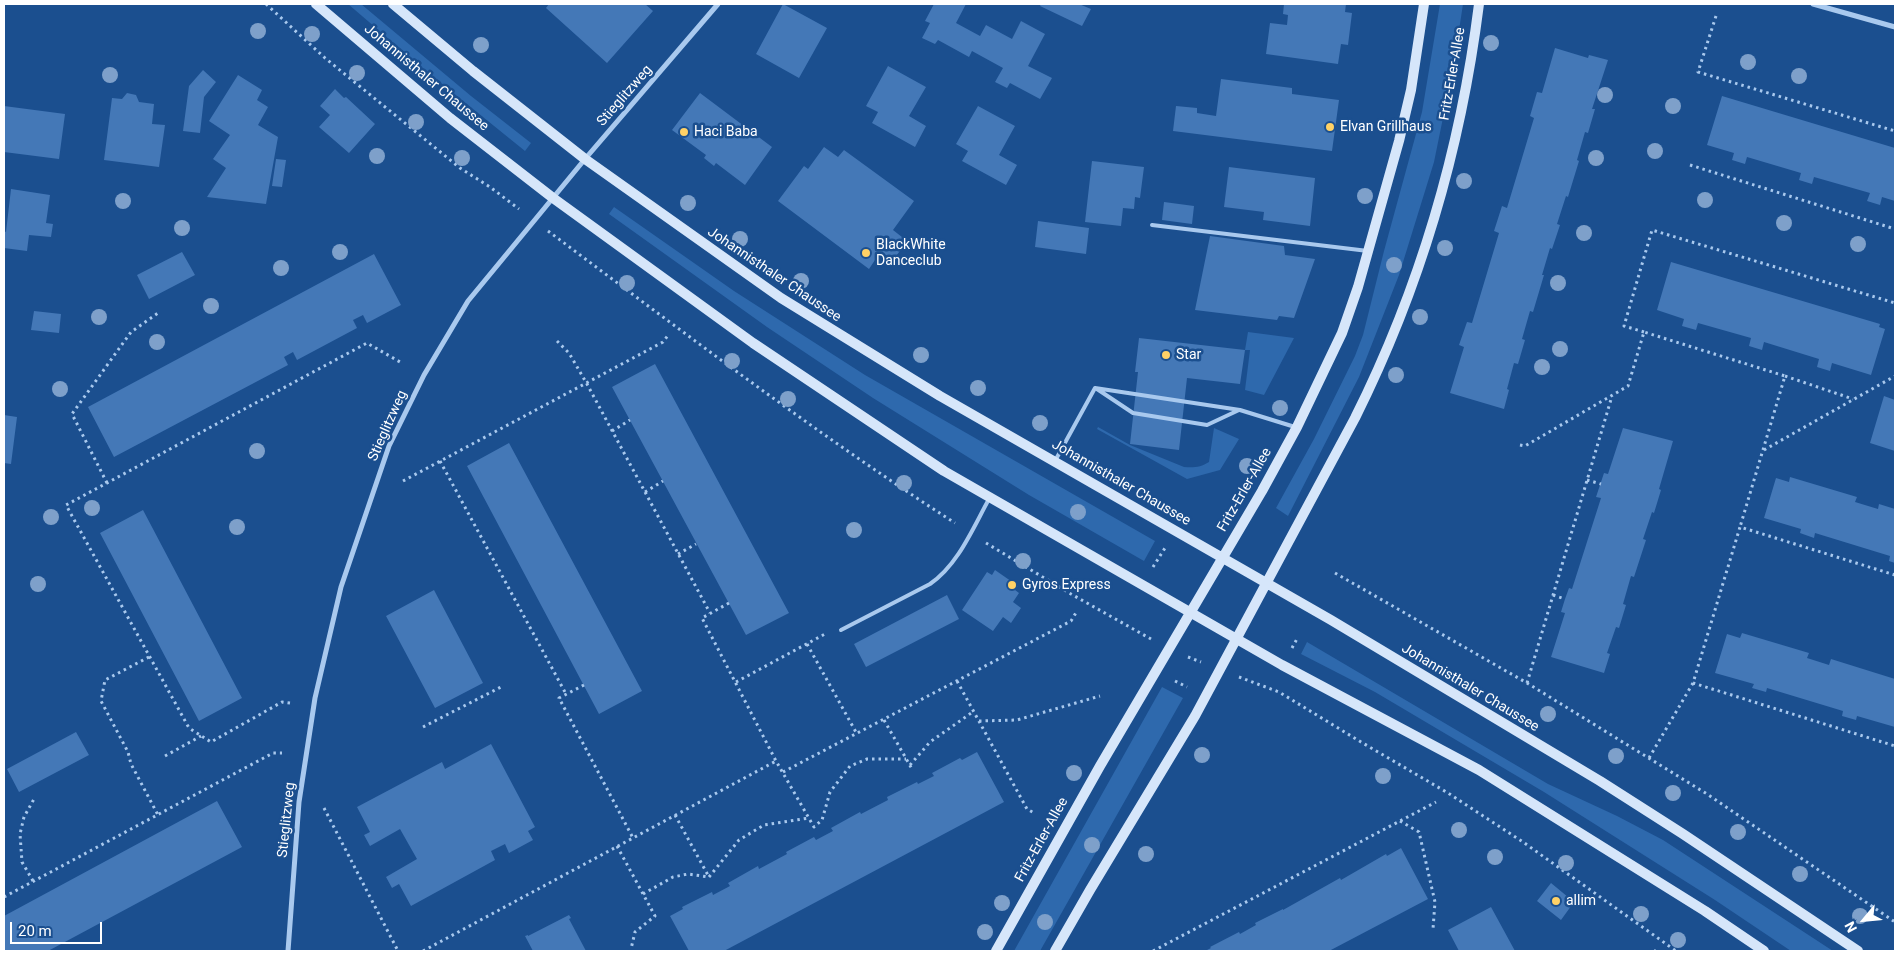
<!DOCTYPE html>
<html>
<head>
<meta charset="utf-8">
<style>
	body { margin:0 }
	#map { position:relative; width:1899px; height:955px; overflow:hidden; background:#1b4f8f; font-family:Roboto,sans-serif }
	canvas { display:block }
	.frame { position:absolute; inset:0; border:5px solid #fff; pointer-events:none }
	.north { position:absolute; left:1839px; top:895px; width:50px; height:50px; -webkit-text-stroke:4px #1b4f8f; paint-order:stroke; rotate:242deg; font-size:14px; font-weight:700; line-height:20px; text-align:center; color:#fff }
	.north::after { content:''; display:block; margin:auto; width:18px; height:22px; background:#fff; clip-path:polygon(50% 0,100% 100%,50% 72%,0 100%) }
	.scale { position:absolute; left:10px; top:922px; width:92px; height:22px; box-sizing:border-box; border:2px solid #fff; border-top:0; padding-left:6px; font-size:15px; line-height:18px; white-space:nowrap; color:#fff; -webkit-text-stroke:4px #1b4f8f; paint-order:stroke }
</style>
</head>
<body>
<div id="map">
<canvas width="1899" height="955"></canvas>
<div class="frame"></div>
<div class="north">N</div>
<div class="scale">20 m</div>
</div>
<script>
const ctx = document.querySelector('canvas').getContext('2d');
ctx.lineJoin = 'round';
function fillPath(path, color) {
  ctx.fillStyle = color;
  ctx.fill(path, 'evenodd');
}
function strokePath(path, color, width, dash) {
  ctx.strokeStyle = color;
  ctx.lineWidth = width;
  ctx.lineCap = dash ? 'butt' : 'round';
  ctx.setLineDash(dash || []);
  ctx.stroke(path);
}
function drawText(font, color, halo, rows, align = 'center') {
  ctx.font = font + ' Roboto,sans-serif';
  ctx.lineWidth = 5;
  ctx.setLineDash([]);
  ctx.textBaseline = 'middle';
  ctx.strokeStyle = halo;
  ctx.fillStyle = color;
  for (const [text, x, y, turn = 0] of rows) {
    ctx.save();
    ctx.translate(x, y);
    ctx.rotate((+turn || 0) * Math.PI / 180);
    ctx.textAlign = isNaN(turn) ? turn : align;
    if (halo) ctx.strokeText(text, 0, 0);
    ctx.fillText(text, 0, 0);
    ctx.restore();
  }
}
const green = new Path2D(`
	M348,4h13l110,92 60,47 -6,8 -94,-76z
	M1440,4h23l-9,60 -20,98 -35,113 -40,102 -71,139 -12,-8 38,-69 41,-83 8,-21 21,-84 38,-139z
	M614,207l120,84 131,84 290,166 -11,20 -115,-66 -156,-97 -106,-71 -158,-113z
	M1248,332l46,6 -30,57 -19,-5 5,-40h-5z
	M1098,427l32,18 54,22c10,1 17,0 25,-5l5,-34 25,11 -19,31 -33,9 -90,-50z
	M1307,642l241,142 69,32 46,24 170,111h-42l-76,-51 -171,-108 -169,-100 -74,-38z
	M1162,687l21,11 -4,7 -139,246h-26z`);
const building = new Path2D(`
	M549,4h96l8,7 -46,52 -61,-55z
	M783,4l44,24 -28,50 -43,-24z
	M934,4h32l-10,19 24,13 6,-11 26,14 9,-18 24,13 -17,32 24,12 -12,21 -30,-16 -3,5 -12,-6 8,-14 -31,-17 -3,6 -31,-17 -3,4 -13,-6 8,-15 -5,-2z
	M1041,4h38l12,5 -9,17 -42,-20z
	M1284,4h62l-1,8 7,1 -4,32 -7,-1 -3,20 -72,-10 4,-31 17,2 1,-10 -5,-1z
	M1555,48l33,10 1,-3 19,5 -16,49h3l-7,24 -3,-1 -8,28 2,1 -11,36 -2,-1 -9,28 3,1 -8,24 -2,-1 -8,27h2l-11,37 -3,-1 -8,28 3,1 -7,24 -4,-1 -7,26 2,1 -5,19 -54,-16 14,-46 -5,-2 8,-23 5,1 27,-90 -5,-2 8,-25 5,2 27,-90 -4,-2 7,-24 5,1z
	M888,66l38,21 -17,29 17,10 -11,21 -43,-24 6,-11 -12,-6z
	M203,70l13,12 -12,15 -4,36 -17,-2 6,-45z
	M238,75l24,15 -5,10 11,7 -10,18 20,12 -12,67 -59,-7 19,-29 -13,-9 17,-24 -21,-14z
	M1221,79l71,9v6l47,6 -7,51 -159,-20 3,-25 21,2v5l19,3z
	M335,89l9,9 2,-1 29,27 -26,29 -30,-26 11,-12 -10,-9z
	M127,93l9,2 3,7 15,2 -2,20 13,1 -6,42 -55,-7 8,-62 10,1z
	M700,93l72,54 -27,38 -29,-22 -2,3 -10,-8 2,-3 -34,-25z
	M1722,96l173,52v53l-13,-4 -2,8 -13,-4 3,-8 -56,-16 -2,7 -13,-4 2,-7 -54,-16 -2,7 -13,-4 2,-7 -27,-8z
	M4,106l61,8 -6,45 -55,-7z
	M978,106l37,20 -16,29 18,10 -11,20 -44,-24 6,-10 -12,-7z
	M824,147l14,10 6,-7 70,51 -21,29 14,11 -18,25 -12,-9 -8,12 -91,-68 26,-35 4,3z
	M276,159l10,1 -4,27 -10,-1z
	M1092,161l52,6 -4,31 -5,-1 -1,12 -11,-1 -2,18 -36,-4z
	M1229,167l86,11 -5,48 -47,-6 1,-8 -40,-5z
	M11,189l39,6 -4,28 7,1 -2,13 -22,-2 -2,16 -23,-3v-17l2,1z
	M1164,202l30,4 -2,18 -30,-4z
	M1038,221l51,7 -3,26 -51,-7z
	M1210,236l74,10 1,9 30,4 -21,59 -15,-2 -2,4 -82,-10z
	M182,252l13,23 -46,24 -12,-24z
	M374,254l27,51 -34,18 -4,-8 -10,5 4,8 -60,32 -4,-8 -9,5 4,8 -174,92 -26,-50z
	M1671,262l209,62 -1,3 6,2 -14,46 -39,-12 -2,8 -13,-4 2,-8 -55,-17 -2,8 -13,-4 2,-8 -53,-15 -2,7 -14,-4 2,-7 -27,-9z
	M34,311l27,3 -2,19 -28,-3z
	M1139,338l106,12 -5,34 -53,-6 -8,72 -49,-6 8,-72h-3z
	M655,364l134,249 -43,22 -134,-248z
	M1884,396l11,4v51l-25,-8z
	M4,415l13,2 -6,47 -7,-1z
	M1623,428l50,13 -14,48 2,1 -7,23 -2,-1 -9,27 3,1 -12,37 -3,-1 -8,28 3,1 -7,23 -3,-1 -9,26 3,1 -6,19 -53,-16 14,-44 -4,-1 4,-13 4,-11 3,1 29,-91 -5,-1 8,-24 4,1z
	M509,443l133,248 -43,23 -132,-248z
	M1790,477l67,20 -2,5 23,7 1,-5 16,5v54l-6,-2 1,-5 -75,-23 -1,5 -14,-5 1,-4 -37,-11 12,-40 13,4z
	M143,510l99,188 -43,23 -99,-188z
	M995,570l23,16 -3,4 4,3 -6,9 8,6 -10,15 -8,-6 -10,14 -31,-21 25,-38 5,3z
	M434,590l49,93 -48,25 -49,-92z
	M947,595l12,24 -93,48 -12,-23z
	M1742,633l67,20 -2,5 22,7 2,-6 64,20v48l-38,-11 -1,4 -14,-4 1,-5 -76,-23 -1,4 -14,-4 2,-4 -39,-11 12,-39 13,4z
	M76,732l13,23 -70,37 -12,-23z
	M491,744l44,83 -7,4 5,9 -24,13 -4,-9 -14,7 4,9 -84,46 -12,-22 -7,4 -6,-11 31,-18 -17,-30 -30,17 -6,-11 6,-3 -13,-25 85,-45 3,7z
	M977,752l27,50 -280,149h-35l-19,-35 13,-7 -1,-2 30,-15 1,3 17,-9 -2,-3 30,-17 1,3 28,-15 -1,-2 28,-15 2,3 17,-9 -2,-3 29,-16 1,2 27,-14 -1,-3 30,-15 1,2 16,-8 -2,-3 28,-15 2,2z
	M217,801l25,46 -194,104h-44v-35z
	M1401,848l27,51 -99,52h-124l6,-3 -1,-1 29,-15 1,2 16,-9 -1,-2 28,-14v1l57,-32 1,2 45,-26 1,2z
	M1551,883l23,19 -13,18 -24,-19z
	M1491,907l24,44h-56l-11,-21z
	M569,915l2,3 -2,1 17,32h-53l-8,-15 3,-1v1z`);
const path = new Path2D(`
	M266,4l59,54 135,110 30,19 29,22
	M1716,16l-18,56 197,59
	M1690,165l205,64
	M548,231c134,100 267,202 407,292
	M1644,332l-20,-6 28,-96 243,73
	M557,341l12,12 18,31 123,229
	M1785,376l68,23
	M612,431l18,-11
	M1520,445l5,1 103,-60 16,-54 141,44 -45,151
	M1764,450l131,-74
	M440,461l126,233
	M1587,480l14,4
	M403,481l260,-139 6,-8
	M107,483l-35,-69 59,-82 27,-19
	M645,492l18,-11
	M986,543l85,51 80,45
	M678,554l18,-10
	M1153,567l12,-19
	M1335,573l192,110 180,111 188,128
	M1895,575l-155,-48 -47,156 202,63
	M1553,595l12,4
	M729,603l-27,15 74,143 38,66 8,-7 8,-28 20,-26 17,-7h39
	M807,644l50,90
	M1292,648l6,-11
	M149,657l-44,23 -4,21 27,51 3,12 27,51
	M1188,657l13,5
	M1239,677l40,15 82,50 87,51 75,49 153,109
	M957,681l70,128 7,4
	M1175,681l12,6
	M736,682l89,-48
	M1527,683l85,-287
	M584,685l-25,13 74,140
	M290,703l-8,-1 -71,40 -22,-14 -123,-223 301,-162 33,19
	M884,720l28,49
	M979,721l38,-1 83,-24
	M423,727l78,-40
	M165,756l36,-20
	M1649,758l44,-75
	M910,765l20,-23 44,-31
	M783,772l288,-151 6,-10
	M324,808l74,143
	M675,815l34,62
	M1400,821l19,11 16,70 -2,27
	M617,846l38,70 -20,16 -4,17
	M709,877l30,-37 25,-15 45,-7
	M33,881l-11,-19 -2,-28 4,-17 10,-18
	M643,894l30,-17 15,-3 21,3
	M4,897l269,-144h9
	M423,951l353,-190
	M1153,951l283,-149
	M1655,951l1,-1`);
const lane = new Path2D(`
	M1152,225l216,26
	M1097,389l36,24 74,12 32,-15
	M1055,461l40,-73 145,22 55,17
	M841,630l89,-46c28,-19 43,-56 59,-85`);
const street = new Path2D(`
	M1813,4l82,23
	M288,951l11,-149 16,-104 26,-111 48,-141 35,-71 44,-74 117,-142 133,-155`);
const secondary = new Path2D(`
	M316,4l134,114 103,80 200,145 191,128 338,194 197,105 226,141 59,40
	M393,4l80,67 112,88 196,139 159,98 391,224 269,161 83,53 175,117
	M996,951l104,-185 162,-275 35,-64 45,-94 16,-46 41,-146 12,-51 13,-86
	M1055,951l35,-61 105,-174 160,-298c65,-130 106,-271 124,-414`);
const trees = [
	[258,31],
	[312,34],
	[1491,43],
	[481,45],
	[1748,62],
	[357,73],
	[110,75],
	[1799,76],
	[1605,95],
	[1673,106],
	[416,122],
	[1655,151],
	[377,156],
	[462,158],
	[1596,158],
	[1464,181],
	[1365,196],
	[1705,200],
	[123,201],
	[688,203],
	[1784,223],
	[182,228],
	[1584,233],
	[740,239],
	[1858,244],
	[1445,248],
	[340,252],
	[1394,265],
	[281,268],
	[801,281],
	[627,283],
	[1558,283],
	[211,306],
	[99,317],
	[1420,317],
	[157,342],
	[1560,349],
	[921,355],
	[732,361],
	[1542,367],
	[1396,375],
	[978,388],
	[60,389],
	[788,399],
	[1280,408],
	[1040,423],
	[257,451],
	[1247,466],
	[904,483],
	[92,508],
	[1078,512],
	[51,517],
	[237,527],
	[854,530],
	[1023,561],
	[38,584],
	[1548,714],
	[1202,755],
	[1616,756],
	[1074,773],
	[1383,776],
	[1673,793],
	[1459,830],
	[1738,832],
	[1092,845],
	[1146,854],
	[1495,857],
	[1566,863],
	[1800,874],
	[1002,903],
	[1641,914],
	[1860,916],
	[1045,922],
	[985,932],
	[1678,940]
];
const markers = [
	[1330,127,5,"#ffd166"],
	[684,132,5,"#ffd166"],
	[866,253,5,"#ffd166"],
	[1166,355,5,"#ffd166"],
	[1012,585,5,"#ffd166"],
	[1556,901,5,"#ffd166"]
];
const streetNames = [
	["Fritz-Erler-Allee",1453,74,-80],
	["Johannisthaler Chaussee",426,78,40],
	["Stieglitzweg",625,96,-49],
	["Johannisthaler Chaussee",774,275,34],
	["Stieglitzweg",388,426,-66],
	["Johannisthaler Chaussee",1121,483,30],
	["Fritz-Erler-Allee",1245,490,-60],
	["Johannisthaler Chaussee",1470,688,31],
	["Stieglitzweg",287,820,-84],
	["Fritz-Erler-Allee",1042,840,-61]
];
const poiNames = [
	["Elvan Grillhaus",1340,127],
	["Haci Baba",694,132],
	["BlackWhite",876,245],
	["Danceclub",876,261],
	["Star",1176,355],
	["Gyros Express",1022,585],
	["allim",1566,901]
];
fillPath(green, '#2e69ad');
fillPath(building, '#4478b7');
strokePath(path, '#a9c9ee', 3, [2.5, 4]);
strokePath(lane, '#a9c9ee', 4);
strokePath(street, '#a9c9ee', 5);
strokePath(secondary, '#d6e6fa', 10);
ctx.fillStyle = '#7ea0ca';
for (const [x, y] of trees) {
  ctx.beginPath();
  ctx.arc(x, y, 8, 0, 2 * Math.PI);
  ctx.fill();
}
for (const [x, y, r, color] of markers) {
  const dot = new Path2D();
  dot.arc(x, y, r, 0, 2 * Math.PI);
  ctx.fillStyle = color;
  ctx.fill(dot);
  strokePath(dot, '#1b4f8f', 2);
}
drawText('14px', '#fff', '#1b4f8f', streetNames);
drawText('14px', '#fff', '#1b4f8f', poiNames, 'left');
</script>
</body>
</html>
